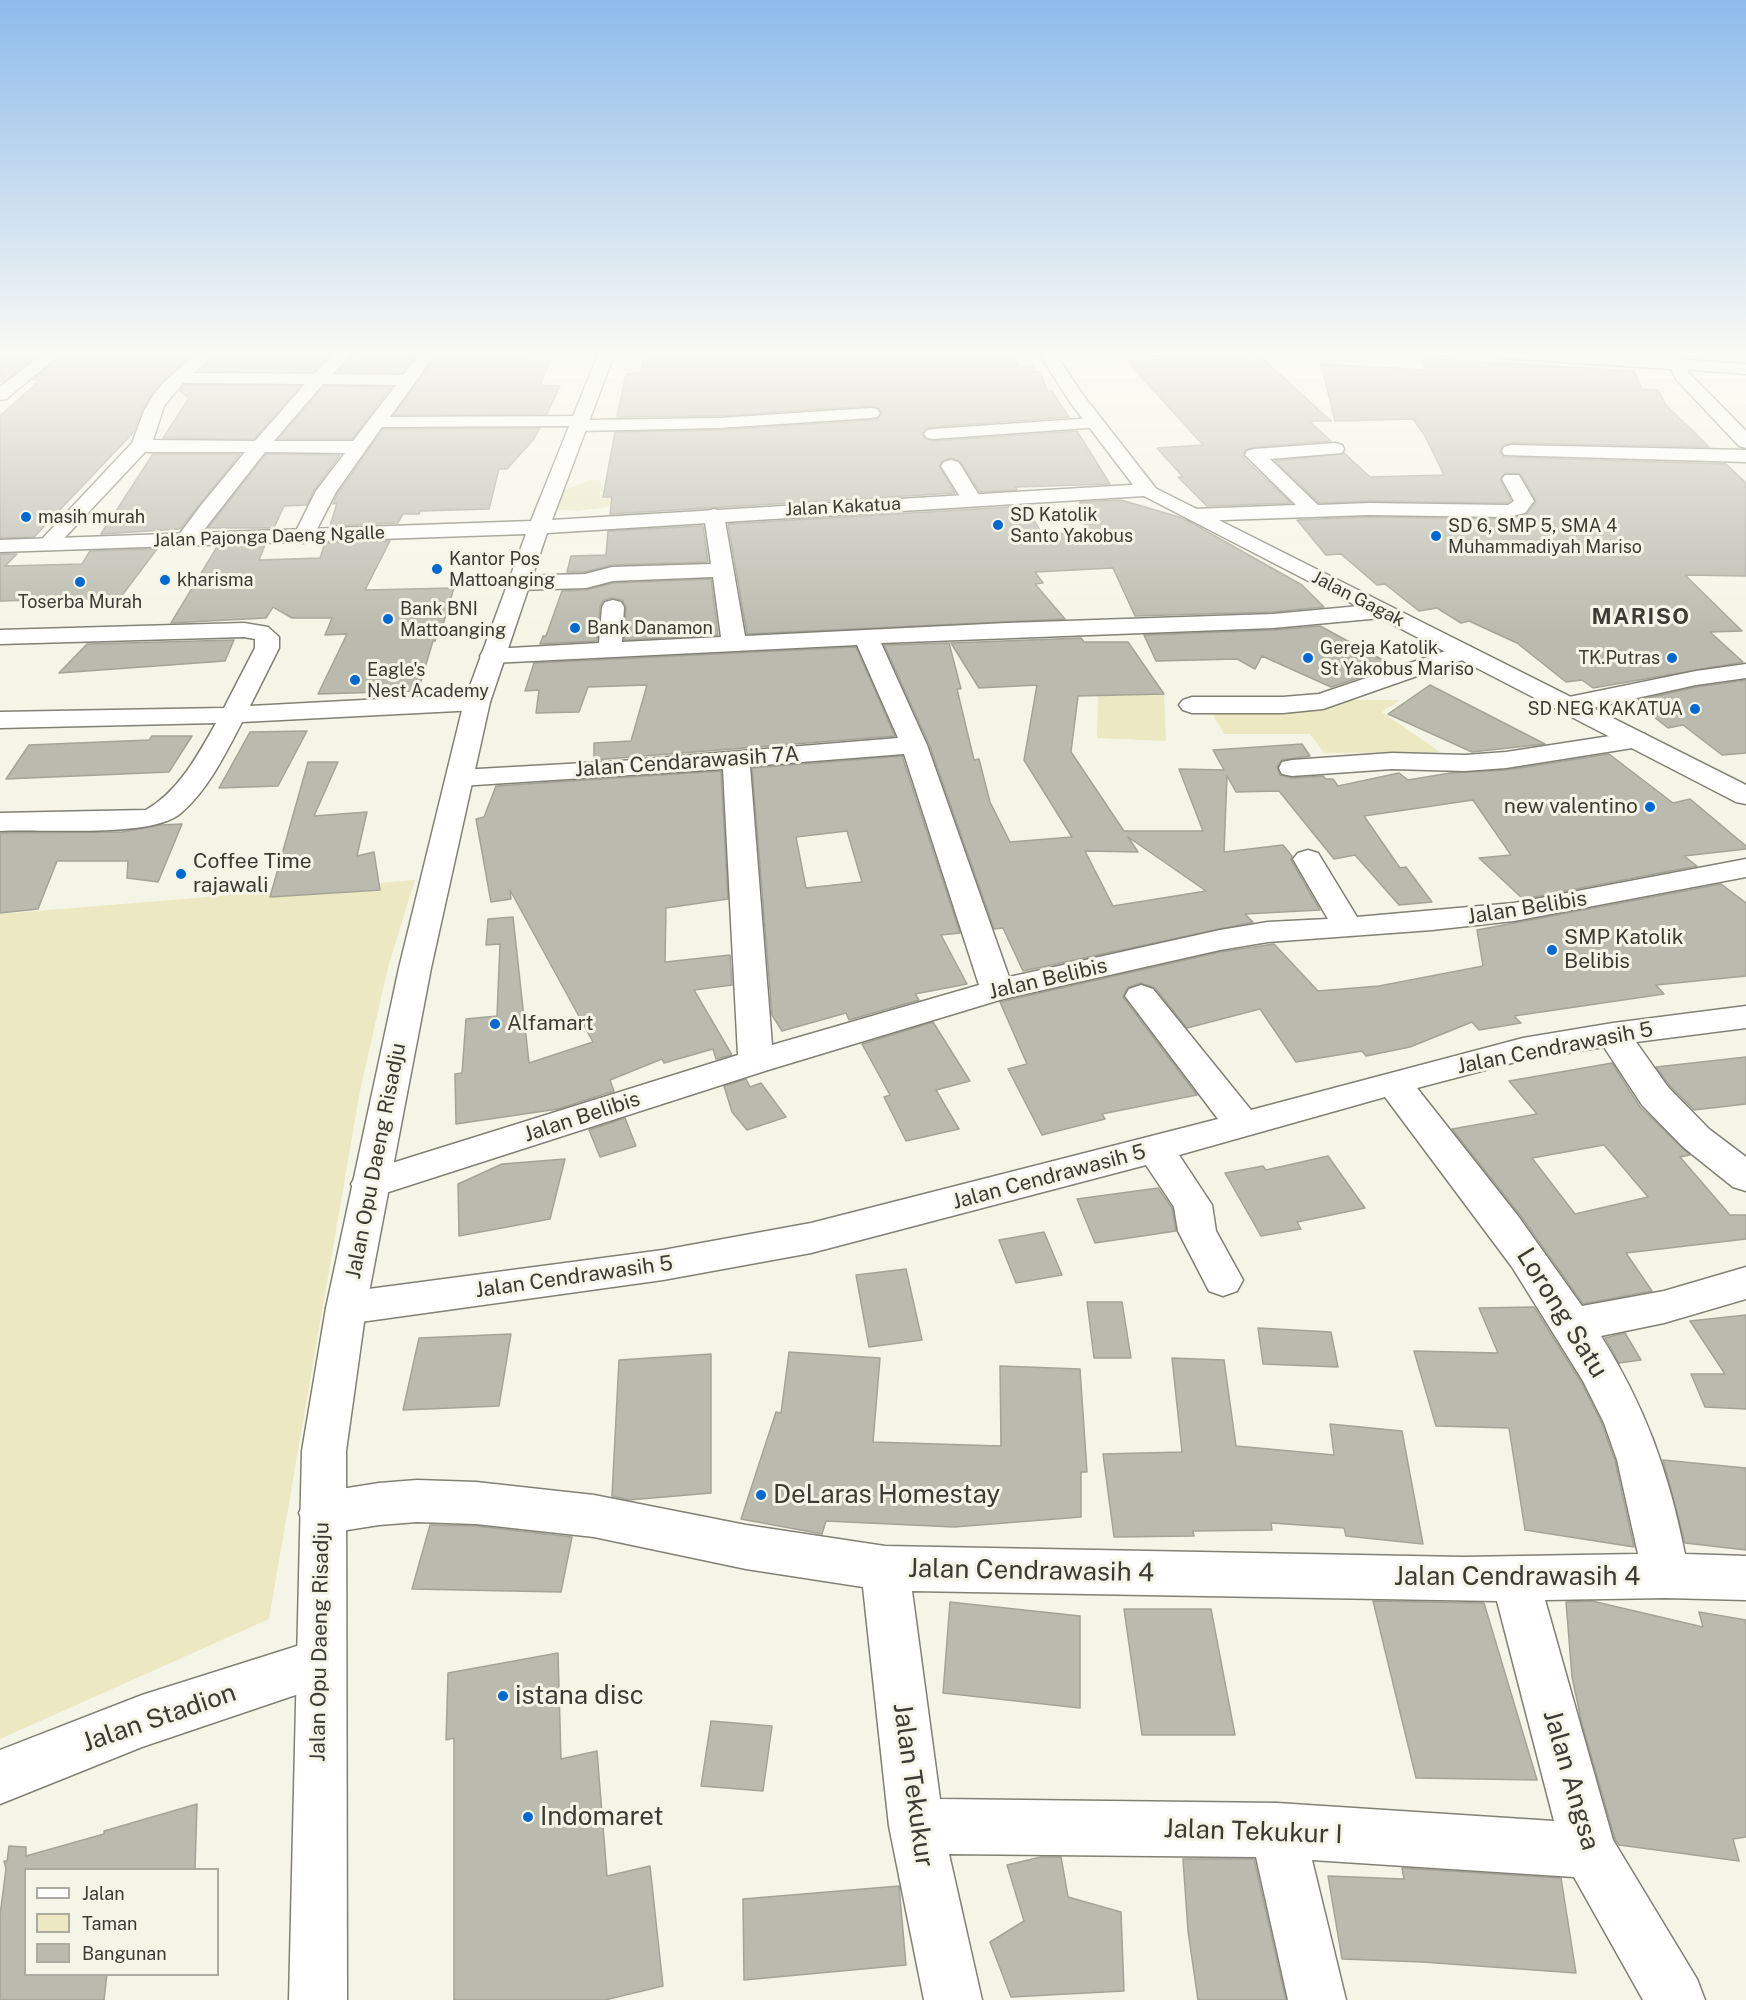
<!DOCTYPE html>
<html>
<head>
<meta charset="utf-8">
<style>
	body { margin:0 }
	#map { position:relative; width:1746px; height:2000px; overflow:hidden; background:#f5f5e7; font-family:"Public Sans",sans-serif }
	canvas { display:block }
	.legend { position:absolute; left:24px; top:1868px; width:195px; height:108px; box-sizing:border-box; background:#f5f5e7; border:2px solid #abaaa0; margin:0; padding:8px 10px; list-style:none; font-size:18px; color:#3b3a35 }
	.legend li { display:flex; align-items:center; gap:12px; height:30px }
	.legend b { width:30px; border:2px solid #abaaa0 }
</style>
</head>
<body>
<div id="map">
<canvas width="1746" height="2000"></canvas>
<ul class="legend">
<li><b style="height:8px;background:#fff"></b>Jalan</li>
<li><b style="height:16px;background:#ebe8c2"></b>Taman</li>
<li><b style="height:16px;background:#bbbaae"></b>Bangunan</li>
</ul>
</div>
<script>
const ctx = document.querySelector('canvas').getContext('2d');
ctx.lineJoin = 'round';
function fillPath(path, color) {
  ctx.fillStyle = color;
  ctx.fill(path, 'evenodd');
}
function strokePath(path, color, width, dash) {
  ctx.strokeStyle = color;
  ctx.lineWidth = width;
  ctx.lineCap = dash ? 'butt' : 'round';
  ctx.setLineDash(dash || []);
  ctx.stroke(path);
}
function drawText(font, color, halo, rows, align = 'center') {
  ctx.font = font + ' "Public Sans",sans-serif';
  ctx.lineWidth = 6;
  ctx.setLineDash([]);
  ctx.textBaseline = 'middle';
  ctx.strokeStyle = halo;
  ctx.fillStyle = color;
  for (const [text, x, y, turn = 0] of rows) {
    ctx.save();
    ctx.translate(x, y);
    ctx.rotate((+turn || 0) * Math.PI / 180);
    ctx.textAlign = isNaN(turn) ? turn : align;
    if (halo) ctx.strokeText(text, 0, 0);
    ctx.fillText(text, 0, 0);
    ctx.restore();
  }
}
const green = new Path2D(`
	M589,480h10l4,8 -3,6 3,3 10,1 -4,9 -33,4 -19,-2 -2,-15z
	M1164,694l2,47 -69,-3 1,-42z
	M1204,699l196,1 -18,12 58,40 -116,1 -14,-19h-86z
	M415,880l-27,87 -28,124 -91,528 -269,120v-825z`);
const building = new Path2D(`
	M0,352h41l-36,29h-5z
	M65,352h131l-31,26 -13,15 -10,17 -9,23 -99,104 -34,1v-122l40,-36h-7z
	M219,352l22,1 91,-1 -19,20 -113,-1z
	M646,352h364l9,14h14l2,6h5l8,19h4l17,26 -136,10 -6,1 -5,5 3,6 8,2 144,-10 33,53 -95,3 2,3 -37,2 -20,-31 -10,-3 -8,3 -3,5 16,27 -345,21 2,-17h-9l12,-65 104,-2 152,-10 8,-2 3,-5 -3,-5 -8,-2 -152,10 -102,1 9,-43 14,-1z
	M526,353l-1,2h26l-10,30 19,1 -13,28 -153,1 44,-61z
	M355,354h62l-15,19 -64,-1z
	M1259,355l72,66h-22l22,20 -77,6 -9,3 -2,7 48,46 -84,3 -29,-29h5l-26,-29 46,-3 -76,-84z
	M1421,358l213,13 8,18 16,1 8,15 43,42 -198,-4 -8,2 -3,7 4,5 222,7 20,19v93l-61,-1 57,56 -32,1 33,30 -150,26 -11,-8 -16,2 -49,-39 -48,-22 -8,2 -24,-15 -18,3 -34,-27 -8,1 -36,-31 -15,1 -29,-35 72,-3 139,2 18,-4 10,-13 -15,-28 -16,-1 -5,7 11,20 -4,3 -138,-2 -50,2 -44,-42 69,-8 26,24 74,-2 -19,-39 -12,-17 -78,2 -14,-57 107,6z
	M184,385l116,1 -46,53 -91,-1 26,-40 -9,-7z
	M324,386l67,1 -39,52h-73z
	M540,428l-6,11 -27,30h-8l-10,40 -69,2 -1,3h-16l-5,9 -68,3 7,-23 -4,1 5,-11 45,-64z
	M153,454h87l-60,75 -79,5z
	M266,454l74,1 -26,35 -7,15 -23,1 -10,22h-66z
	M1121,500l58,17 13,6 110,62 22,22 -51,5 -138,4 -22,-48 -78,4 8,11 -8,1 30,35 -318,15 -19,-110 298,-18 16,28 44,-1 -6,-31z
	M703,526l5,36 -96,3 -27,7h-18l4,-16 35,-1 2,-24z
	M390,541l-25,49 89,-2 -13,43h-3l-3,10h-2l-15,50 -100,3 29,-60 -22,1 7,-17h-40l-19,-11 -7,11 -95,5 46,-76 48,-2 -6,15 61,-2 5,-15z
	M157,549l-37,49 -120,3v-47h17l-12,12 77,-2 8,-13z
	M711,579l7,56 -94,5 2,-34 -4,-6 -10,-2 -8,2 -4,6 -3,35 -57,3 3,-8h3l16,-45 24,-1 27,-7z
	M1320,626l74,40 -63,21 -69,-31 -7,13 -18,-10 -81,2 -12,-26 129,-5z
	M1081,638l3,4h44l36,52 -86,2 -7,56 53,79h79l-24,-62 45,1 -11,-20 89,-6 8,12 -28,4 -5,7 3,8 12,3 31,-2 3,3h7l5,7 61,-13 9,7 42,-7 56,-3 103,-16 64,49 17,-4 56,47v3l-62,7 13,10 -174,33 -44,-41 32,-3 -38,-55 -109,16 36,52 6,-1 26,35 -33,3 -44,-50 -21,4 -55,-68 -43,1 -9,-16 -3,76 59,-7 9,11 -1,4 29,50 -75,4 8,8 -230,49 -20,-43 -9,1 -65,-185 -45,-99 65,-2 12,46h-4l17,71 5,-1 11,43 20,40 62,-5 -48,-77 13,-75 -58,3 -28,-45zM1128,837l78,54 -93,15 -28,-55 53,1z
	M234,640l-9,21 -166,12 28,-29z
	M856,647l39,89 -301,24v-17l37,-2 16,-56 -59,2 -9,25 -43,1 3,-23 -14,1 9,-28z
	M1746,680v73l-24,2 -39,-30 -15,3 -34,-27 62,-14z
	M1430,685l115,59 -73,8 -84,-38z
	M307,731l-29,55 -59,2 31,-56z
	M152,736h40l-23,36 -163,7 23,-34 120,-5z
	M902,756l58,177 -19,2 26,49 -52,10 4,6 -70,20 -3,-7 -64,18 -10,-16 -20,-247zM847,831l15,51 -56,6 -10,-51z
	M308,762h30l-24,54 53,-4 -10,44 17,-4 6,38 -110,7z
	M721,771l7,128 -62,9 -1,54 65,-7 2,30 -38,5 38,65 -16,4 -3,-10 -49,14 -2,-4 -52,21 4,11 -56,18 -102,15 -1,-50 7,-1 4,-54 31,-3 3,-72 -14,1 2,-26 25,-2 16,146 64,-21 -83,-152 1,9 -20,3 -15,-83 8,-2 12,-31z
	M182,824l-24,58 -31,-4 1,-17h-71l-19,48 -38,4v-80l122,-1 38,-7z
	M1721,884l25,19v73l-90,9 8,9 -150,22 7,7 -42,7 -7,-8 -62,25 -44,9 -4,-5 -66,11 -36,-53 -73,19 -32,-40 -15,-5 -13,5 -4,9 74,98 -95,19 3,5 -63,16 -34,-66 19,-5 -27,-62 4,-1 216,-49 54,-8 44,47 61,-5 104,-20 -6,-36z
	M933,1022l37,59 -34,9 23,39 -53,12 -22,-44 6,-2 -28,-51z
	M1746,1057v47l-52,6 -24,-24 -14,-19z
	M1612,1063l28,44 50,48 -10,2 50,58h16v24l-120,14 26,38 -69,13 -63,-89 -68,-86 85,-15 -28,-33zM1604,1145l44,52 -73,17 -43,-56z
	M746,1079l4,8 11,-4 25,34 -39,13 -15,-18 -8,-26z
	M625,1118l11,28 -36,11 -11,-27z
	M1328,1156l37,52 -68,14 4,7 -40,7 -36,-63 38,-7 3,4z
	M565,1159l-15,60 -91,17 -1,-52 44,-20z
	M1158,1188l14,20 4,23 -81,12 -18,-44z
	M1044,1232l18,43 -46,8 -17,-43z
	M906,1269l16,71 -53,7 -13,-72z
	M1087,1302h35l9,56h-37z
	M1534,1307l47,75 21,42 13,37 19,86 -109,-17 -16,-102 -73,-2 -22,-75 84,2 -19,-45z
	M1746,1315v94l-41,-2 -14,-33h34l-35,-53z
	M1258,1328l73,4 7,35 -75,-3z
	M1625,1333l16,27 -22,3 -14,-25z
	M511,1334l-12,72 -96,4 16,-72z
	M789,1352l91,6 -7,84 128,4 -1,-80 80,3 7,103h-6v45l-127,10 -128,-6 -4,13 -81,-15 35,-107 5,1z
	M711,1354v139l-82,7 -17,-4 7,-136z
	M1172,1358l52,2 12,86 98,9 -4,-31 72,7 21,113 -77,-8 -2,-8 -73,-5 1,7 -79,1 1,5 -80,1 -11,-83 79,-2z
	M1663,1460l83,8v82l-61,-7z
	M430,1525l46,1 96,11 -11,55 -149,-3z
	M1373,1601l111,2 53,177 -121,-2z
	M1592,1601l111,26 -4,-15 47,8v217l-13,2 6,22 -120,-16 -4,-6 -33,-115 -10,-47 -6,-75z
	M950,1602l130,14v92l-137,-15z
	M1124,1609h87l24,126h-93z
	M558,1653l3,106 36,-8 10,125 43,-10 13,120 -58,14h-151v-262l-8,2 2,-67z
	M711,1721l61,5 -9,65 -62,-5z
	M197,1804l-2,65h-169v105h81l-3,26h-104v-85l6,-46 -2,-8h3l2,-15 17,1v9l78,-22v-3z
	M1041,1857h20l7,40 53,15 3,79 -113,6 -21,-55 34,-21 -17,-56z
	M1183,1859h71l32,141h-88l-10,-69z
	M1402,1868l159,10 15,95 -154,-11 -80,-3 -14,-83 76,3z
	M899,1886l7,79 -162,15 -1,-81z`);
const minor = new Path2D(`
	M45,352h18l-57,47 -6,1v-13z
	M199,352h18l-23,21 120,1 22,-22h17l-20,22 70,1 18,-23h16l-47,65 190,-1 9,4 130,-2 152,-10 6,1 3,4 -3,4 -6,1 -152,10 -141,3 -9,-5 -187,1 -46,65 -23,45 -3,4 -7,2 -7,-2 -3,-4 23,-46 29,-38 -80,-1 -72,92 -7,2 -7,-2 -4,-4 27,-36 43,-52h-100l-90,96 -7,2 -7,-2 -4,-4 4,-4 91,-97 12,-32 10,-17 12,-14zM183,383l122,1 -50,57 -102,-1 11,-34zM323,384l73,1 -43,56h-79z
	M1675,359l71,5v10l-77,-6 -2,-4z
	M1094,418l6,1 3,4 -3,4 -167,12 -6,-1 -3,-4 3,-4 6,-1z
	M1335,443l7,2 2,4 -2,4 -72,6 48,46 51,-2 139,2 6,-4 -12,-22 3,-4h14l15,26 -9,12 -17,4 -139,-2 -174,6 -7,-2 -3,-4 3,-4 7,-2 101,-4 -51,-50 2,-4 7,-2z
	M1511,445l235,5v12l-242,-7 -2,-4 2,-4z
	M951,460l7,2 3,4 21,34 -3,4h-14l-3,-4 -21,-34 3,-4z
	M714,509l7,2 3,4 21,121 262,-13 266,-9 108,-10 8,2 3,5 -3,5 -8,2 -108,10 -392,15 46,102 82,232 211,-47 48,-8 60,-3 -35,-60 5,-6 10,-3 10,3 39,64 157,-14 232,-44v18l-232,44 -82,9 -164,12 -48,8 -217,49 -235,71 -398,128 -13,-4 -6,-10 6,-10 381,-119 -15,-286 -263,17 -10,-2 -4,-6 4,-6 10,-2 160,-9 278,-23 -41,-93 -365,18 -9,-2 -3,-5 3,-5 9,-2 107,-6 3,-36 3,-5 8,-2 8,2 3,5 -2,35 99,-5 -8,-60 -100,4 -27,7 -67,2 -8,-2 -3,-5 3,-5 8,-2 66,-2 27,-7 99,-3 -7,-49 3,-4zM904,754l75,231 -207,60 -22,-279z
	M244,623l24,4 11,10v11l-29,58 227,-12 9,3 4,5 -4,5 -9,3 -235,12c-16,31 -34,68 -61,91 -30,26 -139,15 -181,18v-18l146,-3c33,-19 52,-55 70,-87l-216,5v-16l224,-4 31,-60v-9l-11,-2 -244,7v-14z
	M1463,645l8,2 4,5 -4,5 -148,52 -40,4h-91l-9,-3 -4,-5 4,-5 9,-3h91l36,-3z
	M1746,664v14l-50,7 -127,28 -9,-3 -4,-5 4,-5 9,-3 127,-26z
	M1636,732l9,2 4,6 -4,6 -139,22 -41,3 -73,-2 -100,7 -10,-2 -3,-6 3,-6 10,-2 100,-7 73,2 41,-3z
	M1141,985l12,4 98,121 272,-72 90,-15 133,-17v22l-110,14 32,45 41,42 37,28v34l-13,-4 -50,-40 -41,-42 -38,-58 -81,13 -106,28 101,128 64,90 82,-15 82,-24v32l-82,24 -63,13c44,70 68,137 84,218l61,2v44l-80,-2 -121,2 68,240 84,139 8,21h-62l-69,-123 -262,-17 34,140h-58l-32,-143 -307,-3 33,146h-58l-35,-174 -26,-239 -117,-18 -152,-32 -118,-13 -59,-2 -38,3 -57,9 -16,-6 -7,-15 7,-15 16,-6 57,-9 38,-3 59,2 118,13 152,30 139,21 578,11 175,-3 -21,-94 -13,-37 -21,-42 -71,-114 -127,-170 -206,58 33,50 4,26 27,49 -6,11 -14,5 -14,-5 -31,-60 -4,-24 -28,-42 -335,88 -148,27 -317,44 -14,-4 -6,-12 6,-12 14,-4 317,-42 148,-27 407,-104 -93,-123 4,-7zM912,1591l585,10 57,220 -277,-18 -337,-4z`);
const tertiary = new Path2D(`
	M1038,352h16l29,43 71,91 3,4 -3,4h-14l-70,-92z
	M1482,352h83l101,6 -3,-6h16l10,21 57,58v17l-7,-2 -63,-67 -5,-10 -181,-12z
	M319,1639l18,8 7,17 -7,17 -195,66 -142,57v-54l142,-55z`);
const secondary = new Path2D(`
	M599,352h16l-63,168 595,-36 599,301v19l-10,-2 -592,-306 -597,37 -57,169 -59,266 -65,340 -20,143 1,549h-58l13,-549 24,-143 73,-340 65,-266 62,-168 -526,18v-12l531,-19z`);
const markers = [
	[26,517,6,"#0168d0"],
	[998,525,6,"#0168d0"],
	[1436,536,6,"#0168d0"],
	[437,569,6,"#0168d0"],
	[165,580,6,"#0168d0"],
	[80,582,6,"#0168d0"],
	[388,619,6,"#0168d0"],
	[575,628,6,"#0168d0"],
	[1308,658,6,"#0168d0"],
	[1672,658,6,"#0168d0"],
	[355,680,6,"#0168d0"],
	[1695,709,6,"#0168d0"],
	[1650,807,6,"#0168d0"],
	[181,874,6,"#0168d0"],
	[1552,950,6,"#0168d0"],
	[495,1024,6,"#0168d0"],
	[761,1495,6,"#0168d0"],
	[503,1696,6,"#0168d0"],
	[528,1817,6,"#0168d0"]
];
const farStreetnames = [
	["Jalan Kakatua",843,507,-3],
	["Jalan Pajonga Daeng Ngalle",269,537,-2],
	["Jalan Gagak",1358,599,27]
];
const farPoinames = [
	["SD Katolik",1010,515],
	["Santo Yakobus",1010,536],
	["masih murah",38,517],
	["SD 6, SMP 5, SMA 4",1448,526],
	["Muhammadiyah Mariso",1448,547],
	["Kantor Pos",449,559],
	["Mattoanging",449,580],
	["kharisma",177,580],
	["Toserba Murah",80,602,"center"],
	["Bank BNI",400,609],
	["Mattoanging",400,630],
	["Bank Danamon",587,628],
	["Gereja Katolik",1320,648],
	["St Yakobus Mariso",1320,669],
	["TK.Putras",1660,658,"right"],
	["Eagle's",367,670],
	["Nest Academy",367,691],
	["SD NEG KAKATUA",1683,709,"right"]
];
const streetNames = [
	["Jalan Cendarawasih 7A",687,762,-4],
	["Jalan Belibis",1527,908,-9],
	["Jalan Belibis",1048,979,-13],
	["Jalan Cendrawasih 5",1555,1048,-11],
	["Jalan Belibis",582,1117,-18],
	["Jalan Opu Daeng Risadju",376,1161,-79],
	["Jalan Cendrawasih 5",1049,1177,-15],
	["Jalan Cendrawasih 5",574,1277,-8],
	["Jalan Opu Daeng Risadju",320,1642,-89]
];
const poiNames = [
	["new valentino",1638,807,"right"],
	["Coffee Time",193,862],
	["rajawali",193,886],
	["SMP Katolik",1564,938],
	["Belibis",1564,962],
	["Alfamart",507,1024]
];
const farDistrictnames = [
	["MARISO",1641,617]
];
const nearStreetnames = [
	["Lorong Satu",1562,1313,58],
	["Jalan Cendrawasih 4",1031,1571,1],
	["Jalan Cendrawasih 4",1517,1577],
	["Jalan Stadion",159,1718,-19],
	["Jalan Angsa",1571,1780,74],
	["Jalan Tekukur",913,1785,82],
	["Jalan Tekukur I",1253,1832,2]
];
const nearPoinames = [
	["DeLaras Homestay",773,1495],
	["istana disc",515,1696],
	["Indomaret",540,1817]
];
fillPath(green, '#ebe8c2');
fillPath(building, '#bbbaae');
strokePath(building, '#a3a397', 1.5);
strokePath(minor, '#808074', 3);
strokePath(tertiary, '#808074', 3);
strokePath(secondary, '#808074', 3);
fillPath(minor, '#fff');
fillPath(tertiary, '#fff');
fillPath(secondary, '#fff');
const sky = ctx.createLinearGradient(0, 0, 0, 632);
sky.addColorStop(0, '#8dbbeb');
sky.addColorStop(0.56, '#fafaf4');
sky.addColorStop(1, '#fafaf400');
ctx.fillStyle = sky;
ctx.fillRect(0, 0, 1746, 632);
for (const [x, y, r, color] of markers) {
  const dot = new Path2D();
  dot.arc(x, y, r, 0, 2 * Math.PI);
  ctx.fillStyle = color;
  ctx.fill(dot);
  strokePath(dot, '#f5f5e7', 2);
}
drawText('18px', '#3b3a35', '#f5f5e7', farStreetnames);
drawText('18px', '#3b3a35', '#f5f5e7', farPoinames, 'left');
drawText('21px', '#3b3a35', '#f5f5e7', streetNames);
drawText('21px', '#3b3a35', '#f5f5e7', poiNames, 'left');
ctx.letterSpacing = '1.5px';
drawText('bold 22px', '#3b3a35', '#f5f5e7', farDistrictnames);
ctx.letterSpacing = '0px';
drawText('26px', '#3b3a35', '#f5f5e7', nearStreetnames);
drawText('26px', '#3b3a35', '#f5f5e7', nearPoinames, 'left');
</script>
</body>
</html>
